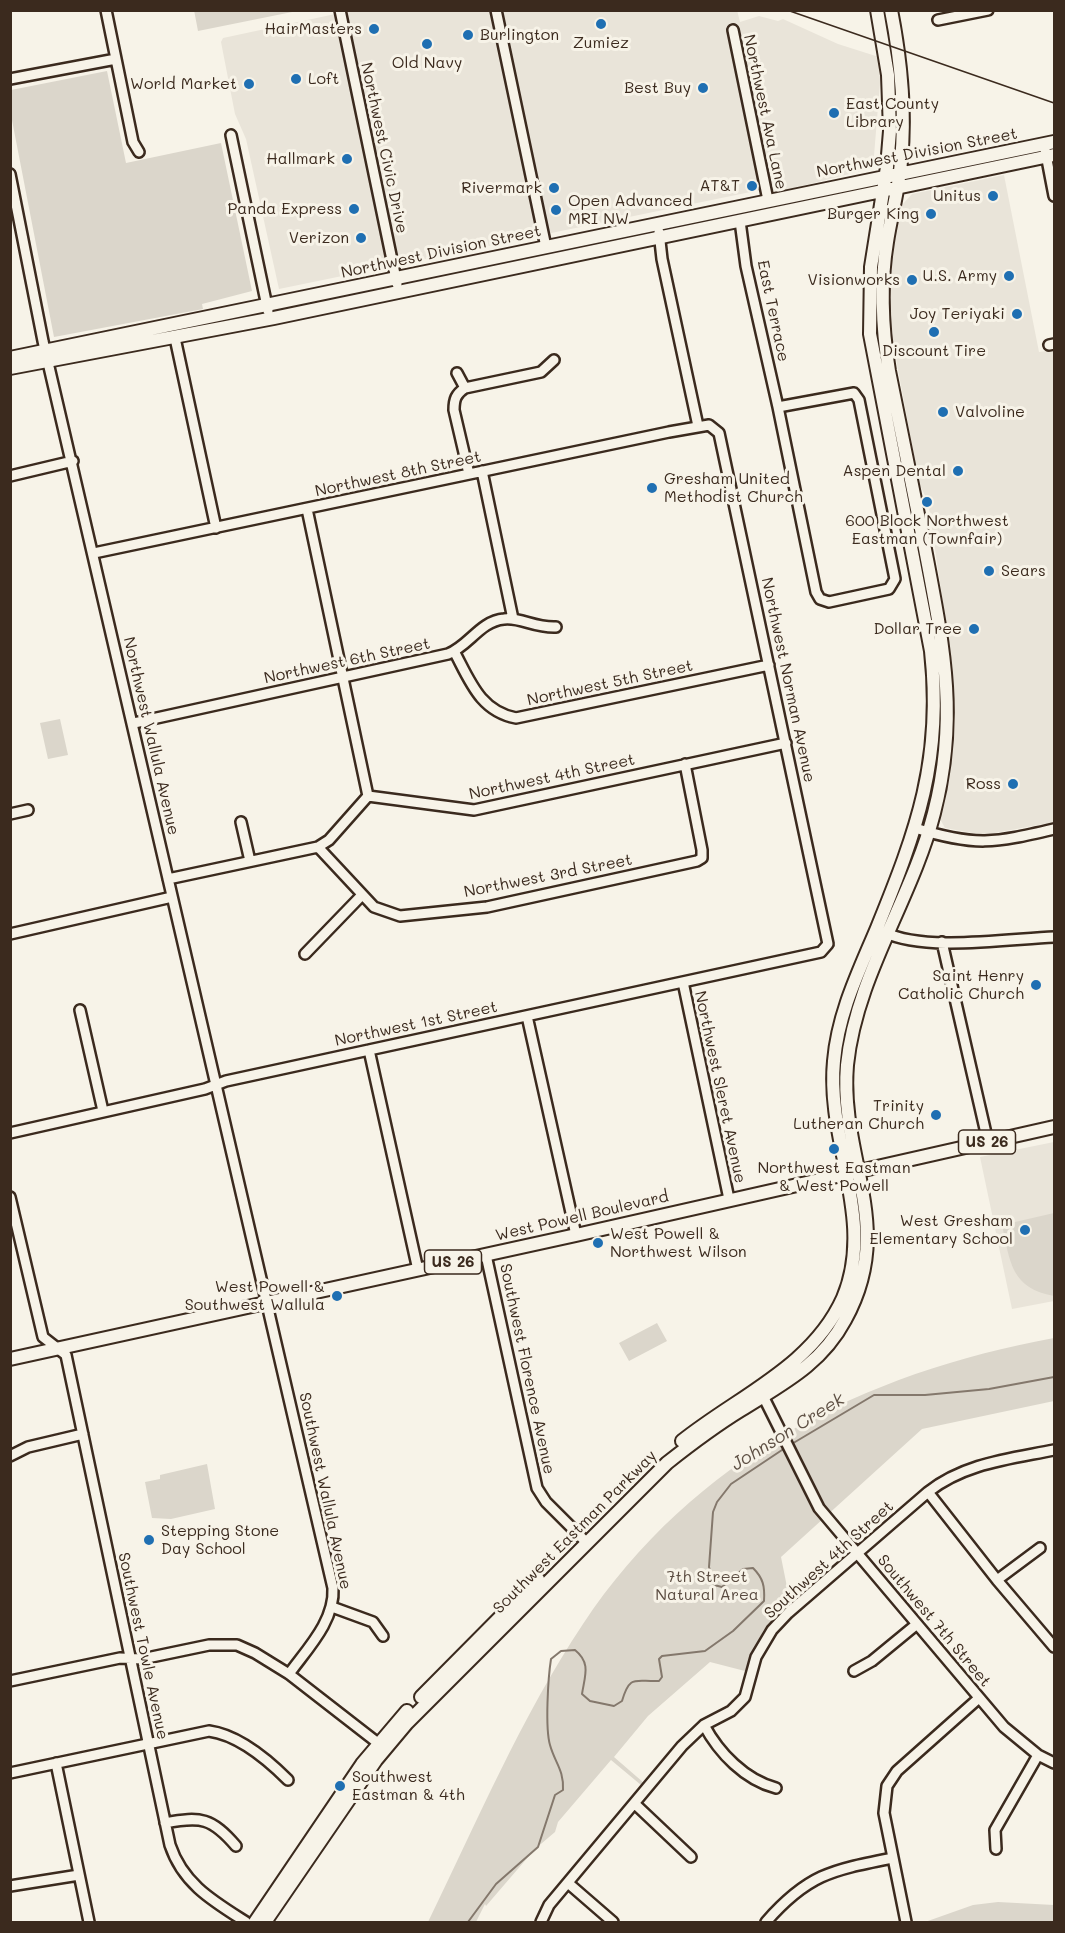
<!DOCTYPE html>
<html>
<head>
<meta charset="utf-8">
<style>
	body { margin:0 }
	#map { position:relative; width:1065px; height:1933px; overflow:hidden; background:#f7f3e8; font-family:Mali,sans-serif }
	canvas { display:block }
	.frame { position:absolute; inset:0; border:12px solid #3b2a1e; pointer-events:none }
</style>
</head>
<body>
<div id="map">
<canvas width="1065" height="1933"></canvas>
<div class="frame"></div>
</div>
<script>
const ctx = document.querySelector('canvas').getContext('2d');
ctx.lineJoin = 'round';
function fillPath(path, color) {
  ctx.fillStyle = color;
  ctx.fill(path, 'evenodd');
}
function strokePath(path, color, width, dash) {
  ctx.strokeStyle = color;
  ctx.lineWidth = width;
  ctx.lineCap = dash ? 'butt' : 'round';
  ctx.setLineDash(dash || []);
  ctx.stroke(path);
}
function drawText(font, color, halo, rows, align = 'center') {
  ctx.font = font + ' Mali,sans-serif';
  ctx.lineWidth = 6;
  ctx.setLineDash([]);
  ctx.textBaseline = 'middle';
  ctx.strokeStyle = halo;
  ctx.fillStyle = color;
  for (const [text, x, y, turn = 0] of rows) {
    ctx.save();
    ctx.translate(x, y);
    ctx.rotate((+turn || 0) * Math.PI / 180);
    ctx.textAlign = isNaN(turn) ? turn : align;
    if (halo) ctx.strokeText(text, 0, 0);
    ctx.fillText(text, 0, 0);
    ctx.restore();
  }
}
const built = new Path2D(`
	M354,10h383l3,12 19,-6 19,5 5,-2 55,25 44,14 -9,110 -95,24 -8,-4 -491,101 -33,-150 -11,-25 -14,-72 2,-4z
	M1004,175l35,177 15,-2v472l-70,13 -39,-7 -5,-9 11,-57 2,-91 -25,-169 -9,-19 -27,-146 -2,-48 6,-64 6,-20 10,-11z
	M1054,1142v159l-42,8 -32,-152z`);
const green = new Path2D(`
	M194,10h103v1l-99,20z
	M107,71l19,92 95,-20 31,148 -50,13 1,5 -149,28 -43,-222v-25z
	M60,719l8,36 -20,4 -8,-36z
	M1054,1213v83c-43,-8 -44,-34 -52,-71z
	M657,1323l10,18 -38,20 -10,-18z
	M1054,1338v63l-132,28 -141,128 9,45 -27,29 -18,40 -35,-9 -62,54 -34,41 30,26 -3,2 -30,-25 -53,62 -3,10 -20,17 -49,57 -1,-2 -9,18h-48c49,-100 93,-205 155,-298 111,-166 280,-251 471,-286z
	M207,1464l8,45 -44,10 -19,-1 -7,-36 15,-3v-4z
	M998,1902l56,3v17h-129l48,-17z`);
const stream = new Path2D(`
	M790,1445l84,-50h51l64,-6 65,-12
	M468,1922l28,-38 42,-37 17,-52 8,-5c1,-20 -8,-27 -13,-45 -5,-17 -2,-67 1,-86l10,-8 14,-1c16,13 10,25 7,44l8,7 24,5 8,-5c8,-27 13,-19 37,-20l3,-4 -3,-18 3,-3 43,-5 28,-20 31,-30c1,-15 -1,-23 -11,-33l-10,1 -21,18 -8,-2 -5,-18 4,-55 4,-10 14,-18 54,-36`);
const minor = new Path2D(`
	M106,10l27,132 6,10
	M340,10l57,274
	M496,10l50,237
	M938,20l50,-10
	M733,30l35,170
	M10,79l106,-20
	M231,135l37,176
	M1044,144l10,52
	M10,174l33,167 290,1247c2,33 -26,61 -44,86
	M740,221l6,45 32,141 38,185 4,7 9,3 60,-13 6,-10 -36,-179 -5,-7 -76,14
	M659,232l3,27 36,167
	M175,338l41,190
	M1049,345l5,-1
	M457,373l8,15
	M482,471l31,148
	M469,474l-15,-64c0,-11 2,-16 11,-22l76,-16 13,-12
	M10,476l63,-15
	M307,509l61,287
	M454,651c16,30 26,60 62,67l253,-53
	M134,723l314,-69c21,-8 32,-33 56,-35 17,-2 30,9 52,8
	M10,814l18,-4
	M241,822l9,39
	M915,828c61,19 79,15 139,1
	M318,847l56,60 26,9 87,-9 210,-46 5,-3v-8l-17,-86
	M168,879l150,-32 11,-7 39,-44 106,14 312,-67
	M884,932c40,20 124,7 170,5
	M10,934l162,-37
	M942,942l46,200
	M305,954l57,-59
	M683,982l46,217
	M80,1010l23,101
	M527,1016l49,219
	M369,1050l49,220
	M10,1133l195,-44 21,-8 595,-129 7,-8 -109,-511 -10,-8 -40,7 -575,121
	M10,1197l33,140 23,18 104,490c13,39 43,56 76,77
	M486,1255l51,233 9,14 40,40
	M761,1392l58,116 185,219 34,28 16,8
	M10,1456l18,-9 55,-13
	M928,1492l69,88 57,67
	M997,1580l43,-32
	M332,1607l41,15 10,14
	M854,1671l18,-10 45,-37
	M10,1681l110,-23 22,1 67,-14h28l18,8 34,21 94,73
	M704,1725c15,28 41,55 72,63
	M56,1763l33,159
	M10,1773l199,-42c30,4 58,28 79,49
	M635,1804l56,53
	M165,1823c36,-7 47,-5 71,23
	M996,1849l-1,-19 43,-75
	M568,1883l45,39
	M10,1886l69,-11
	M541,1922l8,-17 133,-159 22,-21 27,-14 14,-14 11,-40 16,-27 16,-17 140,-121c37,-29 82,-33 126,-42
	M766,1922c42,-48 66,-52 127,-64
	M906,1922l-22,-109 3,-27 10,-15 82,-73`);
const major = new Path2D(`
	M10,358l1044,-216
	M10,368l264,-50 780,-163
	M10,1359l566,-124 478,-108
	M682,1441c56,-45 130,-74 161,-143 33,-78 -17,-157 -9,-237 4,-48 25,-90 43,-133 40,-98 66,-169 54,-277l-61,-317 1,-67 16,-100 3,-36 -2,-56 -11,-65
	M421,1697l117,-118
	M255,1922l107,-158 45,-53
	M265,1922l111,-162 31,-37 260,-260c24,-19 48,-37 74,-53 41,-26 80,-45 104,-90 52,-94 -6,-161 2,-255 9,-89 65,-166 87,-252 25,-96 9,-169 -9,-264 -12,-59 -24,-119 -36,-178 -7,-43 -9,-86 -2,-129 4,-27 12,-53 14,-81 5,-51 0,-100 -10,-151`);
const tram = new Path2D(`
	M787,10l267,93`);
const markers = [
	[601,24,6,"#1f6fb2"],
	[374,29,6,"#1f6fb2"],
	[468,35,6,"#1f6fb2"],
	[427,44,6,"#1f6fb2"],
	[296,79,6,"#1f6fb2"],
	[249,84,6,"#1f6fb2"],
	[703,88,6,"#1f6fb2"],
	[834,113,6,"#1f6fb2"],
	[347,159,6,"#1f6fb2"],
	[752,186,6,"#1f6fb2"],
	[554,188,6,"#1f6fb2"],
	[993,196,6,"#1f6fb2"],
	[354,209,6,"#1f6fb2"],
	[556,210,6,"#1f6fb2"],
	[931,214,6,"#1f6fb2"],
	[361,238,6,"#1f6fb2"],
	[1009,276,6,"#1f6fb2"],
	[912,280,6,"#1f6fb2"],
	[1017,314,6,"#1f6fb2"],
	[934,332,6,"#1f6fb2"],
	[943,412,6,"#1f6fb2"],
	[958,471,6,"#1f6fb2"],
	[652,488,6,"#1f6fb2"],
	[927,502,6,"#1f6fb2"],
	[989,571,6,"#1f6fb2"],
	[974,629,6,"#1f6fb2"],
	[1013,784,6,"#1f6fb2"],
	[1036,985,6,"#1f6fb2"],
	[936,1115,6,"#1f6fb2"],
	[834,1149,6,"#1f6fb2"],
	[1025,1230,6,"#1f6fb2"],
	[598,1243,6,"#1f6fb2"],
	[337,1296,6,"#1f6fb2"],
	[149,1540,6,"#1f6fb2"],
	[340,1786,6,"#1f6fb2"]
];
const shields = [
	[987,1142,57],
	[453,1262,57]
];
const shieldNames = [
	["US 26",987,1142],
	["US 26",453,1262]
];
const poiNames = [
	["HairMasters",362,29],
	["Burlington",480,35,"left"],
	["Zumiez",601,43,"center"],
	["Old Navy",427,63,"center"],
	["Loft",308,79,"left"],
	["World Market",237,84],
	["Best Buy",691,88],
	["East County",846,104,"left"],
	["Library",846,122,"left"],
	["Hallmark",335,159],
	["AT&T",740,186],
	["Rivermark",542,188],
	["Unitus",981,196],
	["Open Advanced",568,201,"left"],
	["MRI NW",568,219,"left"],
	["Panda Express",342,209],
	["Burger King",919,214],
	["Verizon",349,238],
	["U.S. Army",997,276],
	["Visionworks",900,280],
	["Joy Teriyaki",1005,314],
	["Discount Tire",934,351,"center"],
	["Valvoline",955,412,"left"],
	["Aspen Dental",946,471],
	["Gresham United",664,479,"left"],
	["Methodist Church",664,497,"left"],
	["600 Block Northwest",927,521,"center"],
	["Eastman (Townfair)",927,539,"center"],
	["Sears",1001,571,"left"],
	["Dollar Tree",962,629],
	["Ross",1001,784],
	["Saint Henry",1024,976],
	["Catholic Church",1024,994],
	["Trinity",924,1106],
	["Lutheran Church",924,1124],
	["Northwest Eastman",834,1168,"center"],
	["& West Powell",834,1186,"center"],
	["West Gresham",1013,1221],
	["Elementary School",1013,1239],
	["West Powell &",610,1234,"left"],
	["Northwest Wilson",610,1252,"left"],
	["West Powell &",325,1287],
	["Southwest Wallula",325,1305],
	["Stepping Stone",161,1531,"left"],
	["Day School",161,1549,"left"],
	["Southwest",352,1777,"left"],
	["Eastman & 4th",352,1795,"left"]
];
const streetNames = [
	["Northwest Ava Lane",765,112,78],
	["Northwest Civic Drive",384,148,78],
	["Northwest Division Street",917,153,-11],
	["Northwest Division Street",441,252,-12],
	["East Terrace",773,311,78],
	["Northwest 8th Street",398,474,-12],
	["Northwest 6th Street",347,661,-12],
	["Northwest Norman Avenue",788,680,78],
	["Northwest 5th Street",610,683,-12],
	["Northwest Wallula Avenue",151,736,77],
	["Northwest 4th Street",552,777,-12],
	["Northwest 3rd Street",548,876,-11],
	["Northwest 1st Street",416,1024,-12],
	["Northwest Sleret Avenue",720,1087,78],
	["West Powell Boulevard",582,1216,-13],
	["Southwest Florence Avenue",527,1369,78],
	["Southwest Wallula Avenue",325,1491,78],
	["Southwest Eastman Parkway",575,1532,-45],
	["Southwest 4th Street",829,1560,-42],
	["Southwest 7th Street",934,1621,50],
	["Southwest Towle Avenue",143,1646,78]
];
const parkNames = [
	["7th Street",707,1577],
	["Natural Area",707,1595]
];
const waterNames = [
	["Johnson Creek",788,1432,-32]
];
fillPath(built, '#e9e4d9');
fillPath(green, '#dbd6cb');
strokePath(stream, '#84786c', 2);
strokePath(minor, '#3b2a1e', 14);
strokePath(major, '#3b2a1e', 16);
strokePath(minor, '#f7f3e8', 9);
strokePath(major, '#f7f3e8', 12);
strokePath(tram, '#3b2a1e', 1.5);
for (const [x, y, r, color] of markers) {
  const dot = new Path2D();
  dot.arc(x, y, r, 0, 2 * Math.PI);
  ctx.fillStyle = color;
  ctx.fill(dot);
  strokePath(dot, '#f7f3e8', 2);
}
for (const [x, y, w] of shields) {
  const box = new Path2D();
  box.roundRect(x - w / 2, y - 12, w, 24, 4.5);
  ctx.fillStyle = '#f7f3e8';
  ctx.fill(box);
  strokePath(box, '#3b2a1e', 1.5);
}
drawText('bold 15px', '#3b2a1e', null, shieldNames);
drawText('16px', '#3b2a1e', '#f7f3e8', poiNames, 'right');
drawText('16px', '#3b2a1e', '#f7f3e8', streetNames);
drawText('16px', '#5b4c41', '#f7f3e8', parkNames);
drawText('italic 18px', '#5f5145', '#f7f3e8', waterNames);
</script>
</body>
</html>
